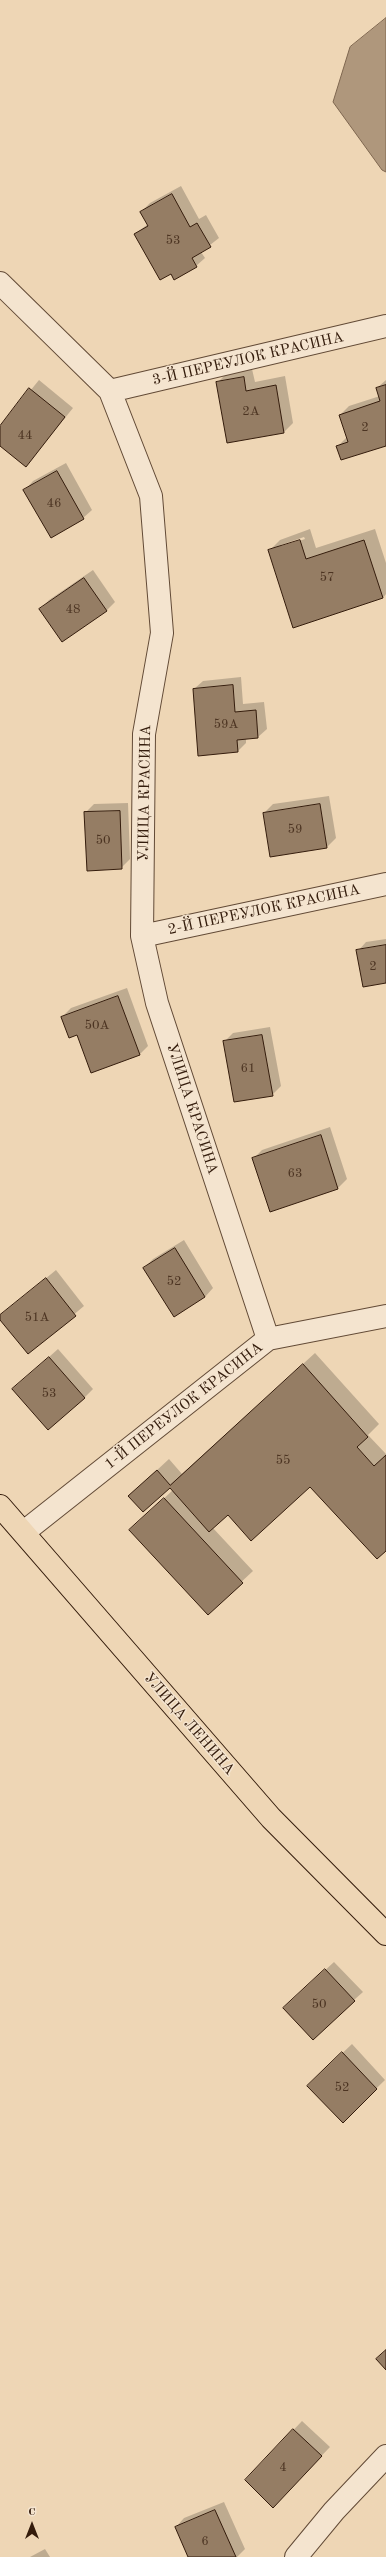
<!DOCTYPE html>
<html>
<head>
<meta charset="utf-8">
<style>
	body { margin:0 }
	#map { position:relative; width:386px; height:2557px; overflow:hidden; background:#eed6b5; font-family:"Old Standard TT",serif }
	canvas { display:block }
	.north { position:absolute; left:12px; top:2505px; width:40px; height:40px; -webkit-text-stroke:3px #f4e4cf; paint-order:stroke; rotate:0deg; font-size:11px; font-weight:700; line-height:16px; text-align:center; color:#341c0c }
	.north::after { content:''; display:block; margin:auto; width:14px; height:18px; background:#341c0c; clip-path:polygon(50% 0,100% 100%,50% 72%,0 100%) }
</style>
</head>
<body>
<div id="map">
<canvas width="386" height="2557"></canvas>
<div class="north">С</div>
</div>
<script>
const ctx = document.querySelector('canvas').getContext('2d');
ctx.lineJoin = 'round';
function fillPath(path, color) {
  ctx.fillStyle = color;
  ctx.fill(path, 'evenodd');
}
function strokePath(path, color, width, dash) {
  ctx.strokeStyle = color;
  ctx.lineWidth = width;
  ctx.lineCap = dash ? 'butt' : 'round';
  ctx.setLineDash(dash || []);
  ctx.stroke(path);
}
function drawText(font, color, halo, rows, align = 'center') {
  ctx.font = font + ' "Old Standard TT",serif';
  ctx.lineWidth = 3;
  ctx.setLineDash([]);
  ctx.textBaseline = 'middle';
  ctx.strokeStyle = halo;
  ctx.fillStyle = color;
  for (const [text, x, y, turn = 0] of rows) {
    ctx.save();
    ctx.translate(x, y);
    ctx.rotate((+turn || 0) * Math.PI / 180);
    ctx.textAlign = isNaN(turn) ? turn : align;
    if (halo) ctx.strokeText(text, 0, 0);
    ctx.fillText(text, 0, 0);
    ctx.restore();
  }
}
const water = new Path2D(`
	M386,18v154l-4,-2 -49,-68 17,-55z`);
const shadow = new Path2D(`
	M181,186l18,33 7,-4 13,23 -18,14 4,6 -9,8 -24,7 -37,-39 13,-10 -7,-12 9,-9z
	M252,369l3,13 30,-6 8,47 -9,9 -57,10 -10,-59 9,-9z
	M39,380l34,28 -47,58 -26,-22v-16z
	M386,380v65l-48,1 9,-9 -7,-22 9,-9 31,-10 -3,-8z
	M66,463l26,47 -9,8 -58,-28 8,-9z
	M310,529l6,19 59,-19 11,34v31l-3,4 -114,-47 11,-11zM304,537l1,2 -24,8v-2z
	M93,570l22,32 -9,9 -65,-2 8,-9z
	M241,677l2,27 21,-2 3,27 -9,8 -12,1v5l-8,8 -44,-62 9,-8z
	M329,796l7,42 -9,9 -56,9 -7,-43 9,-9z
	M128,803l2,56 -9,9 -36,-55 9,-9z
	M386,939v43l-28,-31 8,-9z
	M127,988l21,58 -9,9 -61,-21 -16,-17 9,-9z
	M270,1027l11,59 -9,9 -48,-53 9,-9z
	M330,1127l17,52 -9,9 -68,22 -17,-51 9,-9z
	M184,1240l29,48 -8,9 -61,-29 9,-9z
	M56,1270l28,36 -56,47 -28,-37z
	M58,1349l35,40 -9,9 -71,-9z
	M315,1353l64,71 -11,11 18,19v96l-76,-65 -82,28 -16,14 41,44 -45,42 -66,-94 31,-29 -3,-3 -28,-3 27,-25 13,15z
	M334,1962l29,30 -9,8h-61z
	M352,2044l33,36 -42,41 -26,-44z
	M302,2421l28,26 -48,50 -36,-17z
	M224,2502l21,47 -8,8h-48l-13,-30 8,-9z
	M45,2549l5,8h-20z`);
const building = new Path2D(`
	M172,194l18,33 7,-4 14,24 -19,11 5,9 -23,13 -3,-6 -11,6 -26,-46 14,-8 -8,-14z
	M244,377l2,14 30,-6 8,48 -57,10 -11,-61z
	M386,385v61l-45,14 -5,-14 12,-4 -9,-27 41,-14 -4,-13z
	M29,388l36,29 -39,50 -26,-21v-20z
	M57,471l27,48 -33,19 -28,-48z
	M300,540l6,19 58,-19 19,58 -90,30 -25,-78z
	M84,578l23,33 -45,31 -23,-33z
	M233,685l2,27 21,-2 2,28 -21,2 1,12 -40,4 -5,-67z
	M320,804l7,44 -57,9 -7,-44z
	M120,811l2,58 -35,2 -3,-59z
	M386,945v38l-23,4 -7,-37z
	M118,996l22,59 -49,18 -14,-38 -8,3 -8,-21z
	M262,1035l11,61 -39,6 -11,-61z
	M321,1135l17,54 -68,23 -18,-54z
	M175,1248l30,49 -31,20 -31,-49z
	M46,1278l30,38 -48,38 -28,-34v-5z
	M49,1357l36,41 -37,32 -36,-41z
	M303,1364l65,73 -11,10 17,19 12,-11v96l-9,8 -67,-72 -59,54 -23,-26 -19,17 -39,-44 -27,24 -15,-16 29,-26 13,15z
	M164,1498l79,85 -35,32 -79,-85z
	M325,1969l30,32 -42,39 -30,-32z
	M342,2052l35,37 -34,34 -36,-37z
	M386,2350v20l-10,-11z
	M293,2429l29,27 -49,52 -28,-28z
	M215,2510l21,47h-48l-13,-30z`);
const minor = new Path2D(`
	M0,283l110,108 41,105 11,137 -18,101 -2,202 15,67 111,336
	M110,391l276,-65
	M142,936l244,-52
	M24,1532l244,-193 118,-23
	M296,2557l38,-46 52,-55`);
const major = new Path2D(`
	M0,1506l271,312 115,116`);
const numberNames = [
	["53",173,241],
	["2А",251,412],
	["2",365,428],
	["44",25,436],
	["46",54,504],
	["57",327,578],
	["48",73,610],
	["59А",226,725],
	["59",295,830],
	["50",103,841],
	["2",373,967],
	["50А",97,1026],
	["61",248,1069],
	["63",295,1174],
	["52",174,1282],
	["51А",37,1318],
	["53",49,1394],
	["55",283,1461],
	["50",319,2005],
	["52",342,2088],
	["4",283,2468],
	["6",205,2542]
];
const streetNames = [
	["3-Й ПЕРЕУЛОК КРАСИНА",248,359,-13],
	["УЛИЦА КРАСИНА",145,793,-89],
	["2-Й ПЕРЕУЛОК КРАСИНА",264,910,-12],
	["УЛИЦА КРАСИНА",192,1109,72],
	["1-Й ПЕРЕУЛОК КРАСИНА",184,1406,-38],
	["УЛИЦА ЛЕНИНА",189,1724,49]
];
fillPath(water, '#af977c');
strokePath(water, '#7e664f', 1);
fillPath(shadow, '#0003');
fillPath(building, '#957d64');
strokePath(building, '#341c0c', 1);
strokePath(minor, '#624a36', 24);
strokePath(major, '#341c0c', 24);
strokePath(minor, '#f4e4cf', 22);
strokePath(major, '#eed6b5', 22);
drawText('13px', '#4c3422', null, numberNames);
drawText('15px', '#341c0c', '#f4e4cf', streetNames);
</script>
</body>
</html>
